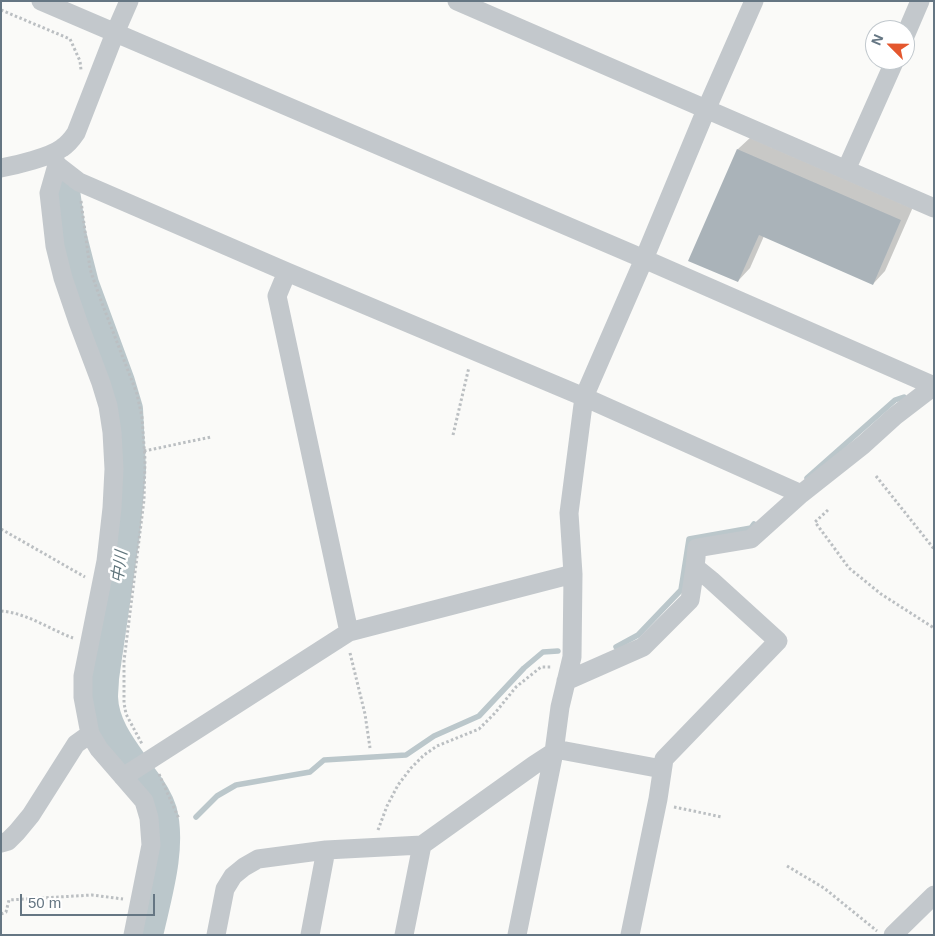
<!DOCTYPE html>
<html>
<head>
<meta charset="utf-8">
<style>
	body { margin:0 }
	#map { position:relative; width:935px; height:936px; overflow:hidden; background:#fafaf8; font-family:Arial,sans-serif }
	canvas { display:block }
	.frame { position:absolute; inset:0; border:2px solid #657683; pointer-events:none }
	.north { position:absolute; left:865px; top:20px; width:50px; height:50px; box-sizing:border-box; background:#fff; border:1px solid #c1c8cd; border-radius:50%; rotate:293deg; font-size:14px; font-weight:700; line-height:20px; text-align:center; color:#657683 }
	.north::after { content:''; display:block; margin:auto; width:18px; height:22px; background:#e4572e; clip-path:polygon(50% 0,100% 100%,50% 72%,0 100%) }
	.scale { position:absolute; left:20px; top:894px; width:135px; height:22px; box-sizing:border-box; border:2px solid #657683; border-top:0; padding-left:6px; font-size:15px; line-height:18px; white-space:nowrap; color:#657683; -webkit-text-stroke:4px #fff; paint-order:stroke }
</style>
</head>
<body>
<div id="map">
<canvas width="935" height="936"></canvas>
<div class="frame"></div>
<div class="north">N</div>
<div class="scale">50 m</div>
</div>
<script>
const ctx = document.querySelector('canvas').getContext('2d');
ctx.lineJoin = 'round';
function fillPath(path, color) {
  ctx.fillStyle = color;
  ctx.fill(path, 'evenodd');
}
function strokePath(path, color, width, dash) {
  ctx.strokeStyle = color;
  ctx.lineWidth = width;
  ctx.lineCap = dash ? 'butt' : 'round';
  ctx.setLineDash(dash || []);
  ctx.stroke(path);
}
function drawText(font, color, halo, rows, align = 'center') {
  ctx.font = font + ' Arial,"Noto Sans JP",sans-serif';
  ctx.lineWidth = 5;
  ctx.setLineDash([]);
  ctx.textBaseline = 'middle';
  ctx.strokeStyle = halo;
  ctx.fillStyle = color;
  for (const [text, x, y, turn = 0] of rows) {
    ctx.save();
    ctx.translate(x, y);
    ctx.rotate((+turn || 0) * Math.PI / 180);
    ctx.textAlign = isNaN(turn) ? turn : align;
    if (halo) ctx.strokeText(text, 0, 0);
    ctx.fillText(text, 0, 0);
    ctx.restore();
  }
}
const shadow = new Path2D(`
	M751,137l162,70 -28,64 -12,13 -109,-48 -14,32 -12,13 -48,-21 48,-111z`);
const stream = new Path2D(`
	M807,478l88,-78 9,-3
	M616,647l22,-12 43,-45 8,-51 62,-11 3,-4
	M196,817l21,-21 19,-11 74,-13 14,-12 82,-5 28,-19 45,-20 45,-48 19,-16 15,-1`);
const river = new Path2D(`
	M64,191l6,42 13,51 36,98 8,27 3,60 -6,65 -21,144c0,6 -1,13 -1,19 1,32 23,56 40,81 8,10 15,21 19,33 10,37 -6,87 -14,124`);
const building = new Path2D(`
	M737,149l164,71 -28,65 -114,-50 -21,47 -50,-21z`);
const path = new Path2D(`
	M1,10l69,29 10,22 1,9
	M81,201l9,68 10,29 37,96 5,23 3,43 -1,40 -20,161v42l2,11 16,30
	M453,435l16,-68
	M144,451l67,-14
	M876,476l58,73
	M828,510l-13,12 34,46 32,26 53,34
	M1,529l84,48
	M1,611c26,2 48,18 72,27
	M350,653l15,61 5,34
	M159,774l20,45
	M674,807l48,10
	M378,830l9,-24 11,-21 13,-17 13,-13 13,-9 42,-17 16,-16 21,-26 25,-20h11
	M787,866l37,22 53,43
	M1,914l5,-2 3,-12 83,-5 31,4`);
const minor = new Path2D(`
	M41,1l603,258 290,127
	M457,1l477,207
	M905,36l15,-35
	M52,154l5,11 22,17 208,90 297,125 217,97 62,-49 32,-29 39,-30
	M57,165l-8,28 6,53 8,32 15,44 23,61 7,23 4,26 2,37 -2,39 -6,53 -23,115v21l7,37 9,15 45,52 5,17 2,27 -18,90
	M1,168c16,-3 49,-11 61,-20 6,-4 10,-9 14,-15l39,-100 14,-32
	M846,170l49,-110
	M287,272l-10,24 72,336
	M695,567l2,-19 54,-9 50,-45
	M566,681l77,-34 47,-47 5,-33 16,13 67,61 -114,118 -6,40 -28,136
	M555,749l107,20
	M123,777l226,-145 224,-58
	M1,843l7,-2 9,-9 14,-17 45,-71 14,-10
	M216,935l9,-46 8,-13 11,-9 14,-8 68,-9 96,-5 112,-80 20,-13
	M310,935l16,-85
	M404,935l18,-90
	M517,935l37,-183 6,-45 12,-50 1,-83 -4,-61 15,-116 60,-138 62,-149 48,-109
	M893,935l41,-40`);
const waterNames = [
	["中川",120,567,-82]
];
fillPath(shadow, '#0003');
strokePath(stream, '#bbc7cb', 5.5);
strokePath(river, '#bbc7cb', 32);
fillPath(building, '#aab3b9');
strokePath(path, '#bbbfc2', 3, [2.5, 2.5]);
strokePath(minor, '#c3c8cc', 19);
drawText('italic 16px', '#60757c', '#fff', waterNames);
</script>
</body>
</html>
